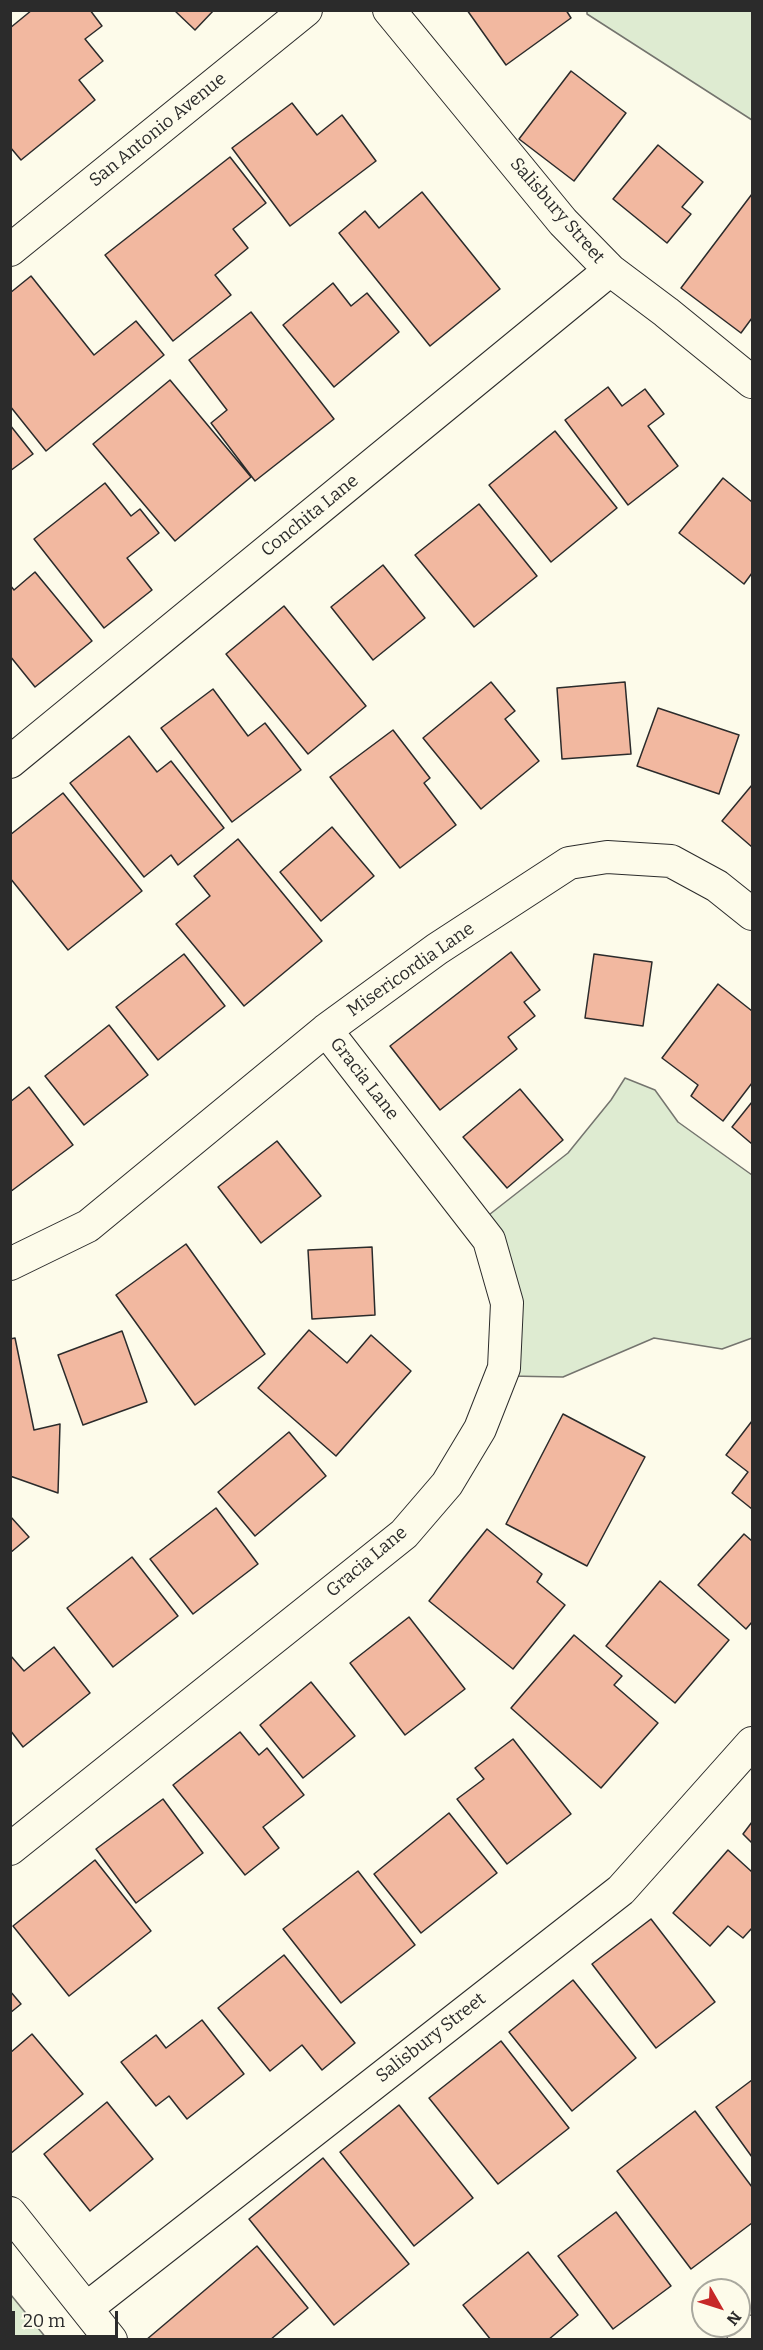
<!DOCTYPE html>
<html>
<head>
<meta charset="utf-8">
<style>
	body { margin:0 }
	#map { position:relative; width:763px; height:2350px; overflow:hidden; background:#fdfbea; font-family:Bitter,serif }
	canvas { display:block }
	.frame { position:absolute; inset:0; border:12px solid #2b2b2b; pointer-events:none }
	.north { position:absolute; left:691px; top:2278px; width:60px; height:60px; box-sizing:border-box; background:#fdfbea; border:2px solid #a9a89e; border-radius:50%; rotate:129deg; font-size:16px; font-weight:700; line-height:24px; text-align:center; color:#2b2b2b }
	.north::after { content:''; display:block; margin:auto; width:21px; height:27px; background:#c62828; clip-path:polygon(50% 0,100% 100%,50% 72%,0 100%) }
	.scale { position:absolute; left:12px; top:2311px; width:106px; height:27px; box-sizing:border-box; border:3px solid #2b2b2b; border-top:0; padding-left:8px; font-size:18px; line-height:21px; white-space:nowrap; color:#2b2b2b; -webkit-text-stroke:4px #fdfbea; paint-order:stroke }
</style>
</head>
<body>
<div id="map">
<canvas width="763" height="2350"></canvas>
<div class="frame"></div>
<div class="north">N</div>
<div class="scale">20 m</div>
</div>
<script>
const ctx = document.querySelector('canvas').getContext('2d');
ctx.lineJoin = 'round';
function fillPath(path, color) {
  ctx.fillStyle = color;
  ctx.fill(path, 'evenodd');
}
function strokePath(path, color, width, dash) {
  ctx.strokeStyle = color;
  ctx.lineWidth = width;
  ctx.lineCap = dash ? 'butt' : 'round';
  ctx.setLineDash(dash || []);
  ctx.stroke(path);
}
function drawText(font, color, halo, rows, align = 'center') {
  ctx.font = font + ' Bitter,serif';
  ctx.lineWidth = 4.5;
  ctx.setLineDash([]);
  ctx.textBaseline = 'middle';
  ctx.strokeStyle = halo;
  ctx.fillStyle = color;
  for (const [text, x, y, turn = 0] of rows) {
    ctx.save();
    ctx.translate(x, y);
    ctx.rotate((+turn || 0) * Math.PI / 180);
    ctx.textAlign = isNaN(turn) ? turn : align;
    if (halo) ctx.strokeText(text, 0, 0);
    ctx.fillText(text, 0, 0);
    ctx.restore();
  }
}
const green = new Path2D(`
	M587,11h165v109l-165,-106z
	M625,1078l30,12 23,32 74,53v163l-30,11 -68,-11 -91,39 -54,-1 -24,-158 83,-65 43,-53z
	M10,2295h1l36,44h-36z`);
const building = new Path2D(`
	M32,10h58l12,16 -17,13 18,22 -24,19 16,20 -74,60 -11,-13v-119z
	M174,10h40l-19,20z
	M467,10h99l5,8 -65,47z
	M571,71l55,42 -52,68 -55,-42z
	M292,103l25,32 25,-20 34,46 -86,65 -58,-78z
	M658,145l45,37 -21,25 9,7 -24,29 -54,-44z
	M230,157l36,46 -33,26 15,19 -33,27 16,20 -58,46 -68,-86z
	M422,192l78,97 -70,57 -91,-113 26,-22 14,17z
	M752,194v124l-11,15 -60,-45z
	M31,276l63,79 42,-34 28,34 -118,96 -36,-45v-113z
	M333,283l18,23 16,-13 32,39 -65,55 -51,-62z
	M251,312l83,107 -79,62 -44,-58 16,-13 -38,-50z
	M170,380l81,97 -76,64 -82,-97z
	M608,387l14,19 23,-17 19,25 -16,12 30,40 -50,39 -63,-85z
	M10,425l23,29 -23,17z
	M555,431l62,77 -66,54 -62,-77z
	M723,478l29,24v71l-8,11 -65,-51z
	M105,483l26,33 9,-7 19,24 -32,25 25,32 -48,38 -70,-89z
	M479,504l58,72 -63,51 -59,-72z
	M383,565l42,53 -52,42 -42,-53z
	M35,572l57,69 -57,46 -25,-31v-71l4,5z
	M284,606l82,100 -58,48 -82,-100z
	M491,682l24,29 -10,8 34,42 -58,48 -58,-71z
	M625,682l6,72 -69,5 -5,-71z
	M213,689l35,47 17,-13 36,47 -69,52 -71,-94z
	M658,708l81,27 -20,59 -82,-28z
	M393,730l37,48 -6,5 32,42 -56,43 -70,-91z
	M129,736l28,36 14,-11 53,67 -46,37 -7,-10 -27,22 -74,-94z
	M752,785v62l-30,-26z
	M63,793l79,98 -74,59 -58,-72v-43z
	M332,827l42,49 -53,45 -41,-49z
	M238,839l84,102 -78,65 -68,-82 34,-28 -16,-20z
	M511,952l29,38 -16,12 11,14 -27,21 9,12 -77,61 -50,-64z
	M184,954l41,52 -67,54 -42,-53z
	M594,954l58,8 -9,64 -58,-8z
	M718,984l34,27v72l-29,38 -32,-25 7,-11 -36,-27z
	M109,1025l39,50 -64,50 -39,-49z
	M29,1087l44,58 -63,47v-90z
	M520,1089l43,51 -56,48 -44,-51z
	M752,1102v42l-20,-17z
	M277,1141l44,55 -60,47 -43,-56z
	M186,1244l79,110 -70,51 -79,-110z
	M372,1247l3,68 -63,4 -4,-69z
	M309,1330l38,33 24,-28 40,36 -75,85 -78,-68z
	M122,1331l25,71 -64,23 -25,-70z
	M15,1338l19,92 26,-6 -2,69 -48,-17v-137z
	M563,1414l82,43 -58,109 -81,-42z
	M752,1421v88l-20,-16 16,-21 -22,-17z
	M289,1432l37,44 -71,60 -37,-44z
	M216,1508l42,56 -65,50 -43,-55z
	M10,1516l19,21 -19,16z
	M487,1529l55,45 -5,8 28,23 -52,64 -84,-68z
	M744,1534l8,7v81l-6,7 -48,-44z
	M132,1557l46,59 -65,51 -46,-59z
	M660,1581l69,59 -54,63 -69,-57z
	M409,1617l56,72 -60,46 -55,-72z
	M574,1635l48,41 -8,9 44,38 -57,65 -90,-80z
	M54,1647l36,46 -67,54 -13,-17v-75l14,16z
	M311,1682l44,54 -52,42 -43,-53z
	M240,1732l19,23 8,-7 37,47 -41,32 16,21 -34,27 -72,-90z
	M513,1739l58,75 -64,50 -50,-65 27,-20 -9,-11z
	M163,1799l40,54 -67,50 -40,-54z
	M449,1813l48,60 -76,60 -47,-59z
	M752,1822v21l-9,-9z
	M728,1850l24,22v56l-9,10 -15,-12 -18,20 -37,-33z
	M95,1860l56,71 -82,65 -56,-70z
	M358,1871l57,74 -74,58 -58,-74z
	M651,1919l64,83 -59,46 -64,-84z
	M284,1955l71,88 -33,27 -20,-25 -32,26 -52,-63z
	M573,1980l63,78 -64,53 -63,-79z
	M10,1991l11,13 -11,9z
	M202,2020l42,54 -57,45 -18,-23 -13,10 -35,-44 35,-27 10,13z
	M32,2034l51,60 -73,60v-101z
	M501,2041l68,87 -71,56 -69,-86z
	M752,2080v77l-36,-50z
	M107,2102l46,57 -63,52 -46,-57z
	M399,2105l74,93 -59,48 -74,-94z
	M695,2111l57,76v36l-61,46 -74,-98z
	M323,2158l86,106 -75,61 -85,-106z
	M616,2212l55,74 -58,43 -55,-73z
	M257,2246l51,62 -38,32h-124z
	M528,2252l50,63 -30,25h-57l-28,-35z`);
const street = new Path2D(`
	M389,10l174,212 47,48 56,42 86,70
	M10,250l296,-240
	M10,762l600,-492
	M10,1264l78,-38 238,-196 111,-81 132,-86 38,-6 64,4 46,25 35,28
	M10,1849l394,-315 43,-50 33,-55 24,-61 3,-65 -18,-63 -163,-210
	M10,2213l101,127
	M87,2308l534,-418 131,-147`);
const secondary = new Path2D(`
	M744,2340l8,-8`);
const streetNames = [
	["San Antonio Avenue",158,130,-39],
	["Salisbury Street",557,211,49],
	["Conchita Lane",310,516,-39],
	["Misericordia Lane",411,970,-35],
	["Gracia Lane",364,1079,52],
	["Gracia Lane",367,1562,-40],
	["Salisbury Street",431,2038,-38]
];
fillPath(green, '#deebd1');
strokePath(green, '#74746e', 1.5);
fillPath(building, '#f2b8a0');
strokePath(building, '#2b2b2b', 1.5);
strokePath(street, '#2b2b2b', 34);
strokePath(secondary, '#2b2b2b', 35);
strokePath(street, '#fdfbea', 32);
strokePath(secondary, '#fdfbea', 33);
drawText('18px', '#2b2b2b', '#fdfbea', streetNames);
</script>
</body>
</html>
